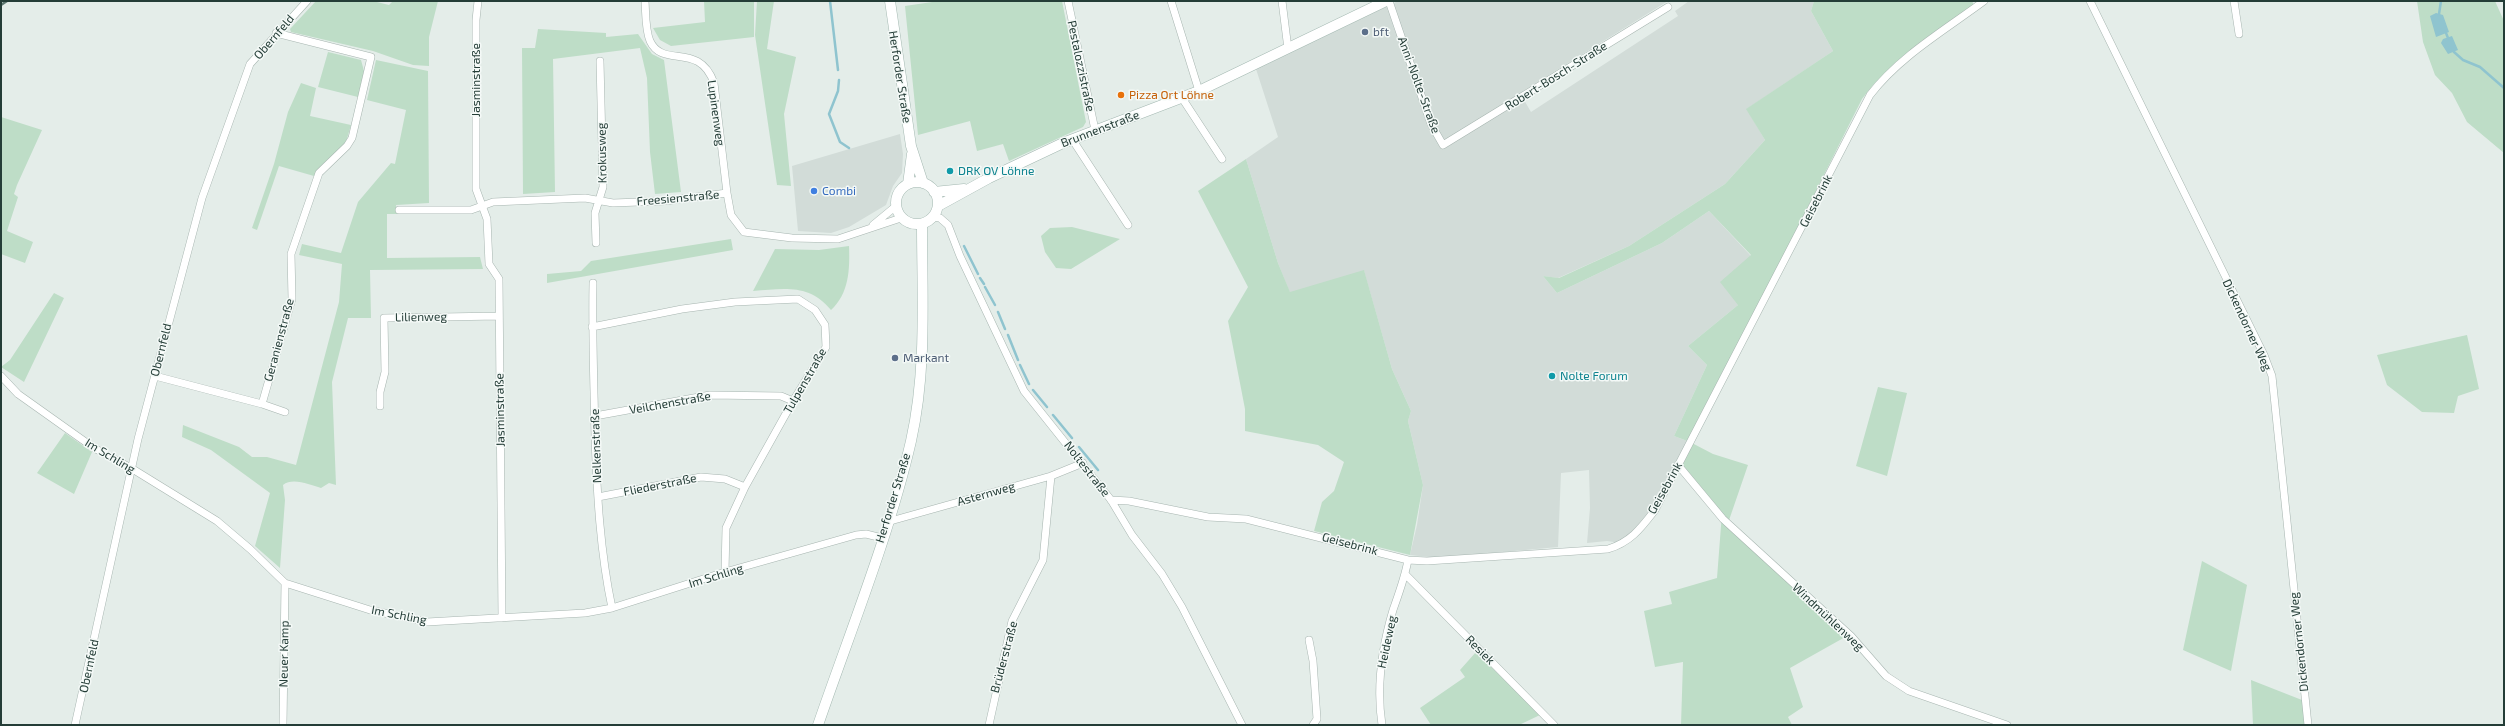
<!DOCTYPE html>
<html>
<head>
<meta charset="utf-8">
<style>
	body { margin:0 }
	#map { position:relative; width:2505px; height:726px; overflow:hidden; background:#e4ede9; font-family:"Exo 2",sans-serif }
	canvas { display:block }
	.frame { position:absolute; inset:0; border:2px solid #243d37; pointer-events:none }
</style>
</head>
<body>
<div id="map">
<canvas width="2505" height="726"></canvas>
<div class="frame"></div>
</div>
<script>
const ctx = document.querySelector('canvas').getContext('2d');
ctx.lineJoin = 'round';
function fillPath(path, color) {
  ctx.fillStyle = color;
  ctx.fill(path, 'evenodd');
}
function strokePath(path, color, width, dash) {
  ctx.strokeStyle = color;
  ctx.lineWidth = width;
  ctx.lineCap = dash ? 'butt' : 'round';
  ctx.setLineDash(dash || []);
  ctx.stroke(path);
}
function drawText(font, color, halo, rows, align = 'center') {
  ctx.font = font + ' "Exo 2",sans-serif';
  ctx.lineWidth = 3;
  ctx.setLineDash([]);
  ctx.textBaseline = 'middle';
  ctx.strokeStyle = halo;
  ctx.fillStyle = color;
  for (const [text, x, y, turn = 0] of rows) {
    ctx.save();
    ctx.translate(x, y);
    ctx.rotate((+turn || 0) * Math.PI / 180);
    ctx.textAlign = isNaN(turn) ? turn : align;
    if (halo) ctx.strokeText(text, 0, 0);
    ctx.fillText(text, 0, 0);
    ctx.restore();
  }
}
const built = new Path2D(`
	M1398,1h270l-148,92 11,19 147,-96 -3,-5 14,-10h125l-3,10 22,40 -86,58 18,31 -40,44 -96,62 -71,32 -15,-2 14,17 105,-50 47,-32 42,45 -13,49 -50,41 19,19 -33,71 16,6 -36,66 -20,26 -13,9 -14,-2 -20,2 3,-35 -1,-38 -28,3 -3,74 -120,11 -28,-3 7,-30 6,-40 -15,-64 3,-10 -19,-42 -28,-98 -74,22 -12,-30 -32,-104 32,-22 -22,-68z
	M900,134l3,20 -1,19 -9,13 -7,19 -37,22 -18,6 -33,-2 -6,-65z`);
const green = new Path2D(`
	M316,1h57l16,4 4,-4h45l-9,36v29l-16,-1 -40,-14 -82,-19 -1,-3z
	M704,1h50v36l-83,9 -11,-6 -7,-12 52,-6z
	M757,1h17l-7,48 29,8 -12,57 7,72 -14,-1 -22,-150z
	M939,1h123l24,121 -3,5 -74,34 -6,-17 -26,7 -7,-30 -52,14 -13,-129z
	M1814,1h158l2,4c-40,27 -83,55 -112,94l-172,343 23,12 35,11 -21,61 120,110 -57,32 13,39 -15,10 4,8h-111l2,-63 -28,5 -11,-56 28,-7 -3,-12 48,-14 5,-65 -44,-46 12,-25 -16,-6 33,-71 -19,-19 50,-41 -18,-23 31,-27 -42,-44 -47,32 -105,50 -14,-17 16,2 70,-32 96,-62 40,-44 -19,-31 87,-58 -22,-40z
	M2417,1h78l9,20v132l-37,-31 -15,-29 -17,-18 -12,-33z
	M538,29l68,4v4l32,-3 14,20 12,6 17,132 -26,2 -5,-42 -3,-74 -7,-30 -87,11 2,133 -32,2 -1,-146h13z
	M328,52l33,8 3,11 -6,26 -40,-10z
	M376,60l52,11 1,132 -33,2 1,9h-10v44l93,-1 3,12 -113,1 1,48h-23l-16,64 4,103 -7,-2 -8,5c-11,-3 -28,-11 -38,-3l2,15 -5,68 -25,-22 15,-53 -59,-43 -29,-13 1,-12 56,22 13,10h15l29,8 43,-163 3,-38 -43,-9 3,-11 39,9 17,-51 33,-39 4,1 11,-54 -39,-10z
	M301,83l15,5 -6,28 41,9 -5,17 -29,28 -3,6 -35,-10 -22,64 -5,-2 22,-64 14,-52z
	M1,117l41,13 -25,55 -3,9 4,3 -11,34 26,11 -8,21 -24,-9z
	M1246,159l32,104 12,29 74,-22 28,99 19,42 -3,10 15,64 -13,70 -96,-24 8,-29 12,-11 10,-29 -26,-17 -73,-14v-22l-17,-88 20,-34 -50,-96z
	M1072,227l48,12 -49,30 -15,-1 -11,-16 -4,-16 9,-8z
	M731,239l2,11 -186,33v-9l34,-3 10,-10z
	M849,246c1,23 0,48 -18,64 -22,-27 -48,-21 -78,-19l22,-42 44,1z
	M54,293l10,5 -40,84 -23,-15 9,-7z
	M2467,335l12,54 -21,7 -4,17 -32,-1 -35,-27 -10,-30z
	M1878,387l29,6 -20,83 -31,-10z
	M65,433l27,19 -18,42 -37,-21z
	M2202,561l45,24 -16,86 -48,-21z
	M1476,652l64,63 -21,10h-88l-11,-17 45,-31 -5,-7z
	M2251,680l56,22 3,23h-57z`);
const water = new Path2D(`
	M2436,13l7,2 6,17 -13,5 -6,-21z
	M2452,36l6,14 -10,4 -7,-11 2,-4z`);
const stream = new Path2D(`
	M830,1l8,69
	M2439,14l2,-13
	M2446,33l2,5
	M2454,52l9,8 17,7 24,21
	M839,80l-1,11 -9,23 11,28 9,6
	M964,246l14,28
	M980,278l4,6
	M985,287l10,18
	M998,312l7,17
	M1008,335l10,25
	M1020,365l9,19
	M1033,390l14,17
	M1053,415l19,23
	M1079,447l19,23`);
const street = new Path2D(`
	M478,1l-2,19v169l11,30 2,45 10,15 3,339
	M645,1c1,13 0,28 5,40 13,28 49,0 64,42l13,110
	M1068,1l27,129
	M1171,1l28,90
	M1282,1l6,48
	M1389,1l42,123 12,21 225,-138
	M2090,1l174,354 8,21 36,349
	M2234,1l5,33
	M1182,98l40,61
	M1072,139l56,86
	M399,210h72l22,-8 92,-4 28,5 52,-2 62,-8 4,22 13,17 48,6 46,1 63,-21
	M933,217l7,1 8,7 12,31 64,135 87,109 21,35 30,39 20,33 60,118
	M873,225l23,-19
	M596,243l-1,-30 8,-26 -3,-126
	M593,283c-1,51 1,102 2,153 2,58 5,115 17,172
	M592,327l90,-18 53,-7 63,-3 17,11 10,15 1,22 -33,54 -48,86 -19,41 -1,44
	M1,376l17,18 76,54 37,20 86,53 33,28 35,34 85,27 57,12 158,-9 27,-5 113,-36 131,-37 10,-1 16,4
	M155,376l107,28 23,8
	M262,404l30,-105 -1,-45 28,-81 28,-27 5,-8 19,-81 -95,-24
	M380,406v-14l5,-20 -1,-54 115,-2
	M595,416l115,-21 71,1 12,5
	M1678,465l45,54 128,117 35,40 23,15 98,34
	M598,497l103,-20 24,2 20,8
	M1111,500l18,1 79,16 38,2 162,41 19,1 181,-12c23,-7 33,-21 47,-39l215,-415c30,-39 75,-65 114,-94
	M887,522l164,-46 32,-13
	M1405,574l149,151
	M1309,640l4,21 4,58 -4,6
	M75,725l63,-286 64,-241 48,-134 57,-63
	M283,725l2,-142
	M989,725l23,-104 31,-61 8,-84
	M1382,725c-6,-39 0,-78 11,-115 6,-17 12,-33 15,-50`);
const secondary = new Path2D(`
	M890,1l21,145 12,37
	M896 203a21 21 0 1 1 42 0a21 21 0 1 1-42 0Z
	M908,184l4,-30
	M934,192l30,-3
	M938,206l51,-28 74,-35 136,-52 187,-90
	M818,725c32,-93 71,-189 93,-284 16,-71 11,-145 11,-217`);
const rail = new Path2D(`
	M1,5l6,-4`);
const markers = [
	[1365,32,4,"#5c6f8a"],
	[1121,95,4,"#e8710a"],
	[950,171,4,"#0f9aa8"],
	[814,191,4,"#3f7fe0"],
	[895,358,4,"#5c6f8a"],
	[1552,376,4,"#0f9aa8"]
];
const serviceNames = [
	["bft",1373,32],
	["Markant",903,358]
];
const streetNames = [
	["Obernfeld",274,37,-49],
	["Pestalozzistraße",1081,66,78],
	["Robert-Bosch-Straße",1556,76,-32],
	["Herforder Straße",900,77,81],
	["Jasminstraße",476,80,-90],
	["Anni-Nolte-Straße",1419,85,70],
	["Lupinenweg",716,113,82],
	["Brunnenstraße",1100,129,-21],
	["Krokusweg",602,153,-91],
	["Freesienstraße",678,198,-5],
	["Geisebrink",1816,201,-63],
	["Lilienweg",421,317,-1],
	["Dickendorner Weg",2247,325,65],
	["Geranienstraße",279,340,-75],
	["Obernfeld",161,350,-76],
	["Tulpenstraße",805,381,-60],
	["Veilchenstraße",670,403,-10],
	["Jasminstraße",500,410,-91],
	["Nelkenstraße",596,446,-92],
	["Im Schling",110,456,31],
	["Noltestraße",1087,469,52],
	["Fliederstraße",660,485,-11],
	["Geisebrink",1665,488,-61],
	["Asternweg",986,494,-16],
	["Herforder Straße",893,498,-73],
	["Geisebrink",1350,544,15],
	["Im Schling",716,576,-17],
	["Im Schling",399,615,11],
	["Windmühlenweg",1828,617,43],
	["Heideweg",1387,642,-78],
	["Dickendorner Weg",2299,642,-96],
	["Resiek",1480,650,45],
	["Neuer Kamp",284,654,-89],
	["Brüderstraße",1004,657,-75],
	["Obernfeld",89,666,-78]
];
const foodNames = [
	["Pizza Ort Löhne",1129,95]
];
const cultureNames = [
	["DRK OV Löhne",958,171],
	["Nolte Forum",1560,376]
];
const shopNames = [
	["Combi",822,191]
];
fillPath(built, '#d2dcd8');
fillPath(green, '#beddc7');
fillPath(water, '#8fc4cf');
strokePath(stream, '#8fc4cf', 2.5);
strokePath(street, '#a7b5b0', 8);
strokePath(secondary, '#a3b8b1', 11);
strokePath(street, '#fff', 7);
strokePath(secondary, '#fff', 10);
strokePath(rail, '#5f7972', 2.5, [8, 4]);
for (const [x, y, r, color] of markers) {
  const dot = new Path2D();
  dot.arc(x, y, r, 0, 2 * Math.PI);
  ctx.fillStyle = color;
  ctx.fill(dot);
  strokePath(dot, '#f4f9f7', 1.5);
}
drawText('12px', '#4e5e75', '#f4f9f7', serviceNames, 'left');
drawText('12px', '#243d37', '#f4f9f7', streetNames);
drawText('12px', '#c56008', '#f4f9f7', foodNames, 'left');
drawText('12px', '#0d838f', '#f4f9f7', cultureNames, 'left');
drawText('12px', '#366cbe', '#f4f9f7', shopNames, 'left');
</script>
</body>
</html>
